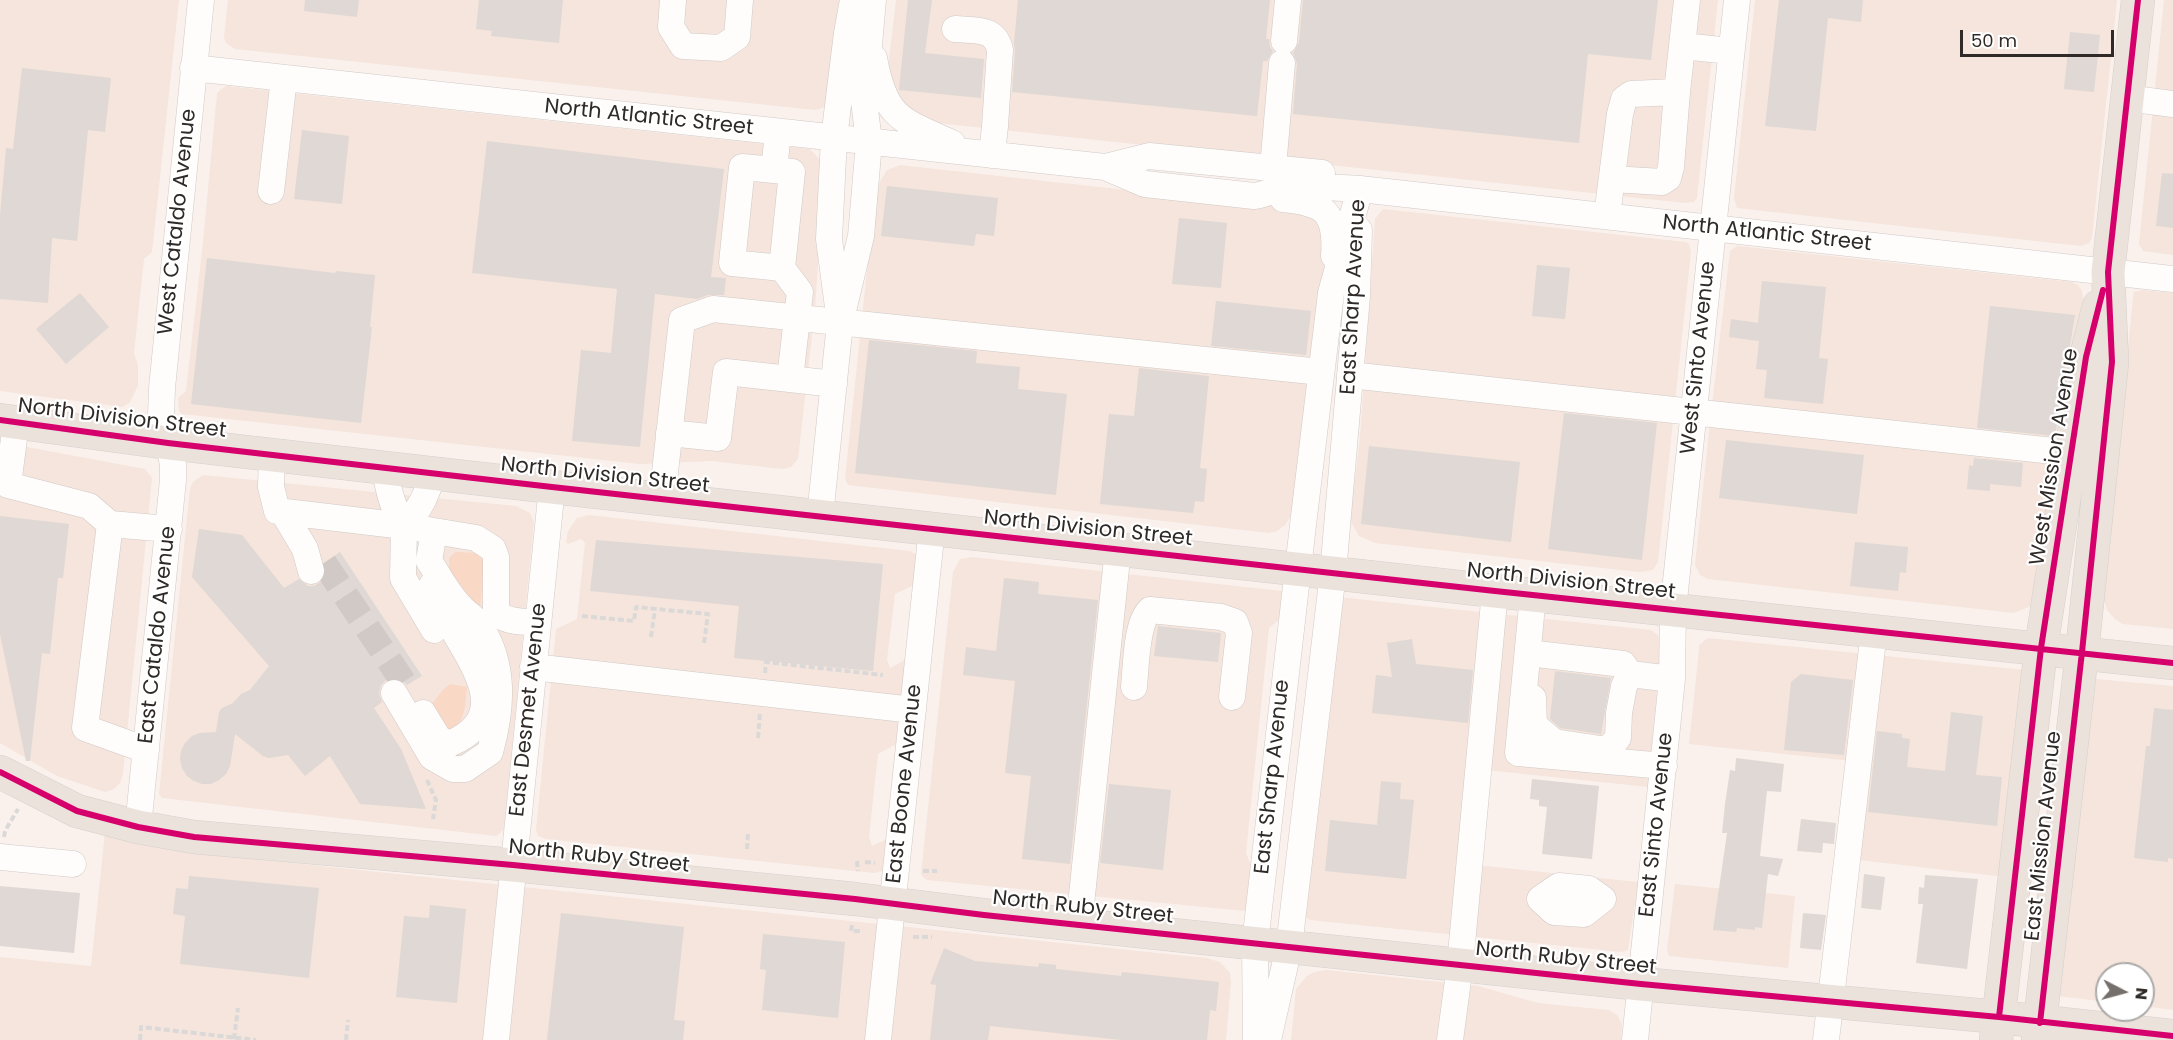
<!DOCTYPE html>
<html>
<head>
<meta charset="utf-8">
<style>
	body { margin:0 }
	#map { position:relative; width:2173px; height:1040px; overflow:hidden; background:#faf1ed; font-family:Poppins,sans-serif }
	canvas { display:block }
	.north { position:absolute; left:2095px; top:962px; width:60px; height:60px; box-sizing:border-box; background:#fff; border:2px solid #acaaa9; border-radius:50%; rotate:96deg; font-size:16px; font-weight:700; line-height:24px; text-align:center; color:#2f2a27 }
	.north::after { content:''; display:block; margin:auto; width:21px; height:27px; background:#76706c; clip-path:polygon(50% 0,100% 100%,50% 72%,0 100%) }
	.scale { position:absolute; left:1960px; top:30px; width:154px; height:27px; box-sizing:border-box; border:3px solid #2f2a27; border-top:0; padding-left:8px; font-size:18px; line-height:21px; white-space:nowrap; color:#2f2a27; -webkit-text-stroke:4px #fff; paint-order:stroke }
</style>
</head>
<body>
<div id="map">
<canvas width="2173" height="1040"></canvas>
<div class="north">N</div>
<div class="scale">50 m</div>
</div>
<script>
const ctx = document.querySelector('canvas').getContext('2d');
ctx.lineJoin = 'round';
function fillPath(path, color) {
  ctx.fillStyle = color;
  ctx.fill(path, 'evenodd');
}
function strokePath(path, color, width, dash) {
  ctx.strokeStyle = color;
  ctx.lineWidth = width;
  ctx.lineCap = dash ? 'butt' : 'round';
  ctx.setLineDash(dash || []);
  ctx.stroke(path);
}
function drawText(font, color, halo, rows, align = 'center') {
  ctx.font = font + ' Poppins,sans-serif';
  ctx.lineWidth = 4.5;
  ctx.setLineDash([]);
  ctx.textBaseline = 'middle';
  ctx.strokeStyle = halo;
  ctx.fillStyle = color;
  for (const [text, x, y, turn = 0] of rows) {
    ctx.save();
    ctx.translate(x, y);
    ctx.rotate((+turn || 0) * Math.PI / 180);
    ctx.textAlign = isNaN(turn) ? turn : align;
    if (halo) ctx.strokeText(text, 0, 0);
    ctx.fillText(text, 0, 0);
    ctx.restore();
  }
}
const built = new Path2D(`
	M0,0h179l-27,252 -8,7 -10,94 4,13v20l-8,16 -8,5 -122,-16z
	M228,0h619l-21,107 -11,3 -580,-61 -9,-6 -2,-5z
	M896,0h822l-21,198 -3,4 -9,1 -757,-81 -28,-16 -12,-38z
	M1755,0h362l-25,238 -3,5 -8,3 -344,-38 -3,-10z
	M2164,0h9v255l-30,-4 -4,-7z
	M226,86l584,63 12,13 2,13 -9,134 -17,150 -7,8 -9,2 -70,-8 -72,3 -458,-50 -3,-3 -1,-13 8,-7 17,-149 14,-148 2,-3z
	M900,165l407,45 10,4 11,22 -34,275 -9,14 -8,6 -8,2 -421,-48 -3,-6 1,-10 29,-274 3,-10 9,-15z
	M1383,209l303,33 3,2 2,8 -33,310 -5,8 -14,2 -264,-29 -16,-7 -8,-14v-9l9,-76 15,-218z
	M1737,246l335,36 6,3 4,6 1,7 -22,161 -24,139 -8,9 -15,6 -306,-34 -8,-4 -5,-10 15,-143 20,-171z
	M2142,290l31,3v336l-50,-5 -8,-5 -8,-9 -3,-10 29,-303 1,-5z
	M0,442l145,27 7,9 -29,296 -3,9 -6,6 -9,3 -48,-16 -57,-33z
	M203,475l313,31 14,7 4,9 -30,307 -5,5 -3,2 -334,-38 -3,-4 31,-306 3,-6z
	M589,515l321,36 7,4 -3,30 -19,9 -8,66 3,8 15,-8 -7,83 -20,11 -9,83 3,9 15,-7 -4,32 -9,2 -328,-34 -8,-3 -2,-6 20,-201 21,-10 8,-76 -4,-4 -13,5 -2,-2 2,-11 9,-13z
	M972,557l310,34v26l-13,11 -23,225 6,15 -5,41 -2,2 -318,-31 -4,-3 -2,-3 32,-302 7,-13z
	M1347,598l304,32 7,5 3,11 -13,141 -162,-17 -10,95 162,17 -10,68 -6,2 -312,-32 -5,-3 38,-318z
	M1708,638l316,32 -18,207 -165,-19 10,-97 -162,-17 10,-94v-5z
	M2096,679l77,7v324l-30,-4v-32h-36v28l-49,-6z
	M105,832l110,23 991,103 14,4 10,11 1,9 -5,58h-1226v-83l91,9z
	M1675,884l120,12 -7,72 -119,-12 -2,-6z
	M1326,970l152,16 60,17 71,7 8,5 5,9 -1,16h-330l5,-51 11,-13 7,-4z`);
const green = new Path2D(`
	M456,552l20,1 6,6 2,6 -4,44 6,15 -37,-54v-12z
	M450,684l17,3c-2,19 -1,32 -16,46l-22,-26c8,-8 12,-17 21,-23z`);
const building = new Path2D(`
	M305,0h54l-2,17 -53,-6z
	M479,0h84l-4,43 -68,-7 1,-5 -16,-2z
	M908,0h24l-7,53 59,6 -3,39 -82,-8z
	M1018,0h252l-4,39h3l1,8 3,4 -6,10h-4l-6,55 -245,-24 3,-41 -1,-8z
	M1303,0h355l-7,60 -63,-6 -9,89 -286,-29 4,-50 -4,-11 6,-11z
	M1779,0h84l-2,22 -33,-4 -12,113 -51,-5z
	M2070,32l30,3 -6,57 -30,-3z
	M22,68l89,10 -6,54 -17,-2 -11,111 -25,-3 -4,65 -48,-4v-83l6,-68 7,1z
	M302,130l47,6 -7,68 -48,-5z
	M487,141l237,28 -13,108 15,1 -2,17h-16l-11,4 -42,-5 -15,153 -68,-6 9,-91 30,3 6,-64 -145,-16z
	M2162,173l11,1v54l-17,-2z
	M887,186l111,12 -4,38 -18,-2 -2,12 -93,-10z
	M1179,218l48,5 -6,65 -49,-4z
	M207,258l128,15 1,-2 39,4 -5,52h2l-11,96 -170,-19z
	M1537,265l33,3 -5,51 -33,-3z
	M1762,281l64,6 -7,71 9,1 -5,45 -59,-6 3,-28 -11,-1 3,-28 -30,-4 2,-18 27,4z
	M80,293l29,34 -43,37 -30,-35z
	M1216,301l95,10 -5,44 -95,-9z
	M1990,306l85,9 -20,121 -78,-8z
	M869,340l108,11 -1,12 44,4 -2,22 49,5 -11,101 -201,-22z
	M1139,368l70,8 -9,92 7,1 -3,33 -9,-1 -2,12 -93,-9 9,-90 25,2z
	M1564,413l93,10 -15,137 -94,-11z
	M1726,440l138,15 -7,59 -138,-16z
	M1369,446l151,16 -9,80 -150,-18z
	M1974,458l49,5 -2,24 -31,-3v7l-23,-2 2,-24 4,1z
	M0,516l69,8 -6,54h-5l-8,76 -8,-1 -12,108h-4l-26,-127z
	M199,529l43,6 42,53 15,-9 9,7h6l7,-4 5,-8 -2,-11 16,-11 82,124 -15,9 -5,-5 -8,-2 -8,2 -5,5 -2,8 3,9 -8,6 27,41 25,60 -66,-5 -30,-48 -25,20 -17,-21 -19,3 -6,-2 -28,-22 -5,32 -4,8 -7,6 -8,4h-9l-8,-3 -7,-5 -5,-8 -2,-9 1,-8 4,-8 7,-7 8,-3 16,-1 3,-20 3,-4 11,-5 8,-9 9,-4 19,-24 -77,-89z
	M596,540l287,24 -10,107 -139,-13 5,-52 -149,-15z
	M1855,542l53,5 -2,26 -6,-1 -2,19 -48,-5z
	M1004,578l35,4 -1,12 60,6 -28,264 -48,-5 9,-83 -26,-3 10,-92 -52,-6 3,-28 30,4z
	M1158,626l63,7 -3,29 -64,-6z
	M1412,639l4,25 57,6 -5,53 -96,-10 4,-38 16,2 -5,-34z
	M1555,671l56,7 -10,56 -41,-6 -10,-9z
	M1801,674l52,6 -9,75 -60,-5 7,-68z
	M2154,708l19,2v149l-5,-1v4l-34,-4 12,-112h4z
	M1951,712l32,4 -7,59 26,2 -5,49 -129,-14 9,-81 25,3v4l8,1 -3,28 38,4z
	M1736,758l48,6 -3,28 -14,-1 -7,65 23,3 -5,17 -10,-2 -6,54 -7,-1v3l-18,-2 -1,4 -23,-2 14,-97h-5l3,-29 5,-34 5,1z
	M1532,779l67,7 -7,73 -50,-5 5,-47 -8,-1v-6l-9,-1z
	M1381,781l20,2 -1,16 14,1 -8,79 -81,-8 5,-51 47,5z
	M1109,784l62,6 -8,80 -63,-7z
	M1801,819l35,4 -2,21 -11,-1 -1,10 -25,-2z
	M1864,874l21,3 -4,33 -20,-2z
	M1925,875l53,4 -11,90 -51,-6 7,-59h-5l1,-17 5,1z
	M189,876l130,12 -10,90 -129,-14 5,-48 -12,-2 3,-26 12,1z
	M0,886l80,7 -6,60 -74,-7z
	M430,905l36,4 -9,94 -61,-6 8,-81 25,2z
	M561,913l123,14 -10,93 11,1 -2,19h-136z
	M1803,913l23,2 -5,35 -21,-2z
	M763,934l82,8 -7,76 -76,-8 4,-40 -6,-1z
	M944,948l31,13 63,6 1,-4 17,2v4l65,7 1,-4 97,10 -3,29 -6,-1 -3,30h-86l-131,-14 -2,14h-58l6,-55 -6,-1z`);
const minorTunnel = new Path2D(`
	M324,563l82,123`);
const path = new Path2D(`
	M582,616l52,5 2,-14 72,7 -4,29
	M651,637l4,-28
	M765,673l1,-11 117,13
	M758,738l2,-25
	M427,780l9,20 -3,19
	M4,837l1,-6 13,-22
	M747,849l1,-16
	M857,861l1,10
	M865,862l10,1
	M923,871h14
	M852,925l-1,6h12
	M913,937h19
	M234,1039l4,-31
	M140,1040l1,-13 115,13
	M346,1040l2,-20`);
const minor = new Path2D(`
	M673,0l-2,27 12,19 38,2 16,-11 3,-37
	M955,29c21,2 40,-2 45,21l-5,76 -3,29
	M1284,41l4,-41
	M1682,46l49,5
	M874,58c11,60 26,62 78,85
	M193,68l912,99 40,17 109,12c11,-1 20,-7 31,-8 25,-3 51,0 75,1l813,90
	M1677,92l10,-92
	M2127,98l46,6
	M1105,167l44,-11 173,17
	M1273,168l9,-105
	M774,170l-32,-3 -10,96 50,5 10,-96 -18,-2 4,-38
	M271,191l13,-113
	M1283,199c42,4 54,13 51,57
	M1607,216l13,-102 4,-15 7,-5 46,-2 -6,75 -3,11 -6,4 -50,-3
	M838,307l-9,-68 5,-101 13,-105 6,-33
	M1350,375l722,78
	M790,379l44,5
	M16,423l-8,62 81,21 21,18 -25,204 61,22
	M669,433l49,5 8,-66 64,7 10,-87 -18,-24
	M272,455l-1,32 6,24 127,15 72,12 17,11 3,8v55c9,11 28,9 42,11
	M385,468c3,21 7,39 19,58 16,-16 23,-32 29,-53
	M662,499l20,-179 31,-11 608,63
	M283,512l22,37 6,22
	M820,516l20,-193 21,-87 8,-94 -5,-41 9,-101
	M110,524l59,5
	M404,526l-1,52 31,52
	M1533,595l-15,158 146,13
	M1528,653l95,11 7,10 42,5
	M533,667l380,43
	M1134,687c2,-20 2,-64 16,-77l71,7 14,5 4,11 -7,64
	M394,693l38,64 21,12h12l25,-17c12,-44 16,-89 -12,-129 -5,-7 -12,-10 -17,-16 -13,-13 -22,-31 -32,-46l5,-30
	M1533,698l1,27 20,17 53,8 11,-12 1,-25 5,-27 6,-12
	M423,713l16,26 10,5c53,-22 36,-61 13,-99 -9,-16 -19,-32 -28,-48l-2,-12
	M138,827l35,-347v-16l-12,-49 1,-27 39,-388
	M0,857l73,7
	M1559,886l30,3 14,10 -19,15 -30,-2 -14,-13z
	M1079,924l39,-375
	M496,1040l56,-553
	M878,1040l54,-512
	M1256,1040l-1,-97 48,-418 28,-232 29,-104
	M1268,1040l21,-93 44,-374 24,-277 2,-66
	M1450,1040l10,-75 35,-374
	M1635,1040l37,-361 1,-69 64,-610
	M1826,1040l48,-409`);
const major = new Path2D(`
	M0,420l168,23 384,44 943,104 678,72
	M0,772l77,39 61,16 56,10 319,28 342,34 129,16 657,69 358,33 174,19
	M1996,1040l45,-392 45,-291 13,-51
	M2038,1040l44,-388 30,-290 -4,-90 30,-272`);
const cycleway = new Path2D(`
	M0,420l168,23 384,44 943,104 678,72
	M0,772l77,39 61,16 56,10 319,28 342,34 129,16 657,69 358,33 174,19
	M1999,1017l42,-369 45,-291 17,-67
	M2040,1023l42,-371 30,-290 -4,-90 30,-272`);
const streetNames = [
	["North Atlantic Street",649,118,6],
	["West Cataldo Avenue",178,222,-84],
	["North Atlantic Street",1767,234,6],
	["East Sharp Avenue",1354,297,-87],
	["West Sinto Avenue",1699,358,-84],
	["North Division Street",122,419,7],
	["West Mission Avenue",2055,457,-81],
	["North Division Street",605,476,6],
	["North Division Street",1088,529,6],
	["North Division Street",1571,582,6],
	["East Cataldo Avenue",158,635,-84],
	["East Desmet Avenue",529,710,-84],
	["East Sharp Avenue",1273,777,-84],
	["East Boone Avenue",905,784,-84],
	["East Sinto Avenue",1657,825,-84],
	["East Mission Avenue",2044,836,-84],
	["North Ruby Street",599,857,6],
	["North Ruby Street",1083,908,6],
	["North Ruby Street",1566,959,6]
];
fillPath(built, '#f5e5dc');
fillPath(green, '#f9d8c5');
fillPath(building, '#dfd8d4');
strokePath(minorTunnel, '#d1c9c5', 26, [26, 13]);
strokePath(minor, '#d0c9c6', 27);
strokePath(major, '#d4d0cd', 34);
strokePath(path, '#dbd9d8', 4, [6, 3]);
strokePath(minor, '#fefdfc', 26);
strokePath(major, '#ebe2dc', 33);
strokePath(cycleway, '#d6006c', 6);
drawText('21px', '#2f2a27', '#fff', streetNames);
</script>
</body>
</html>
